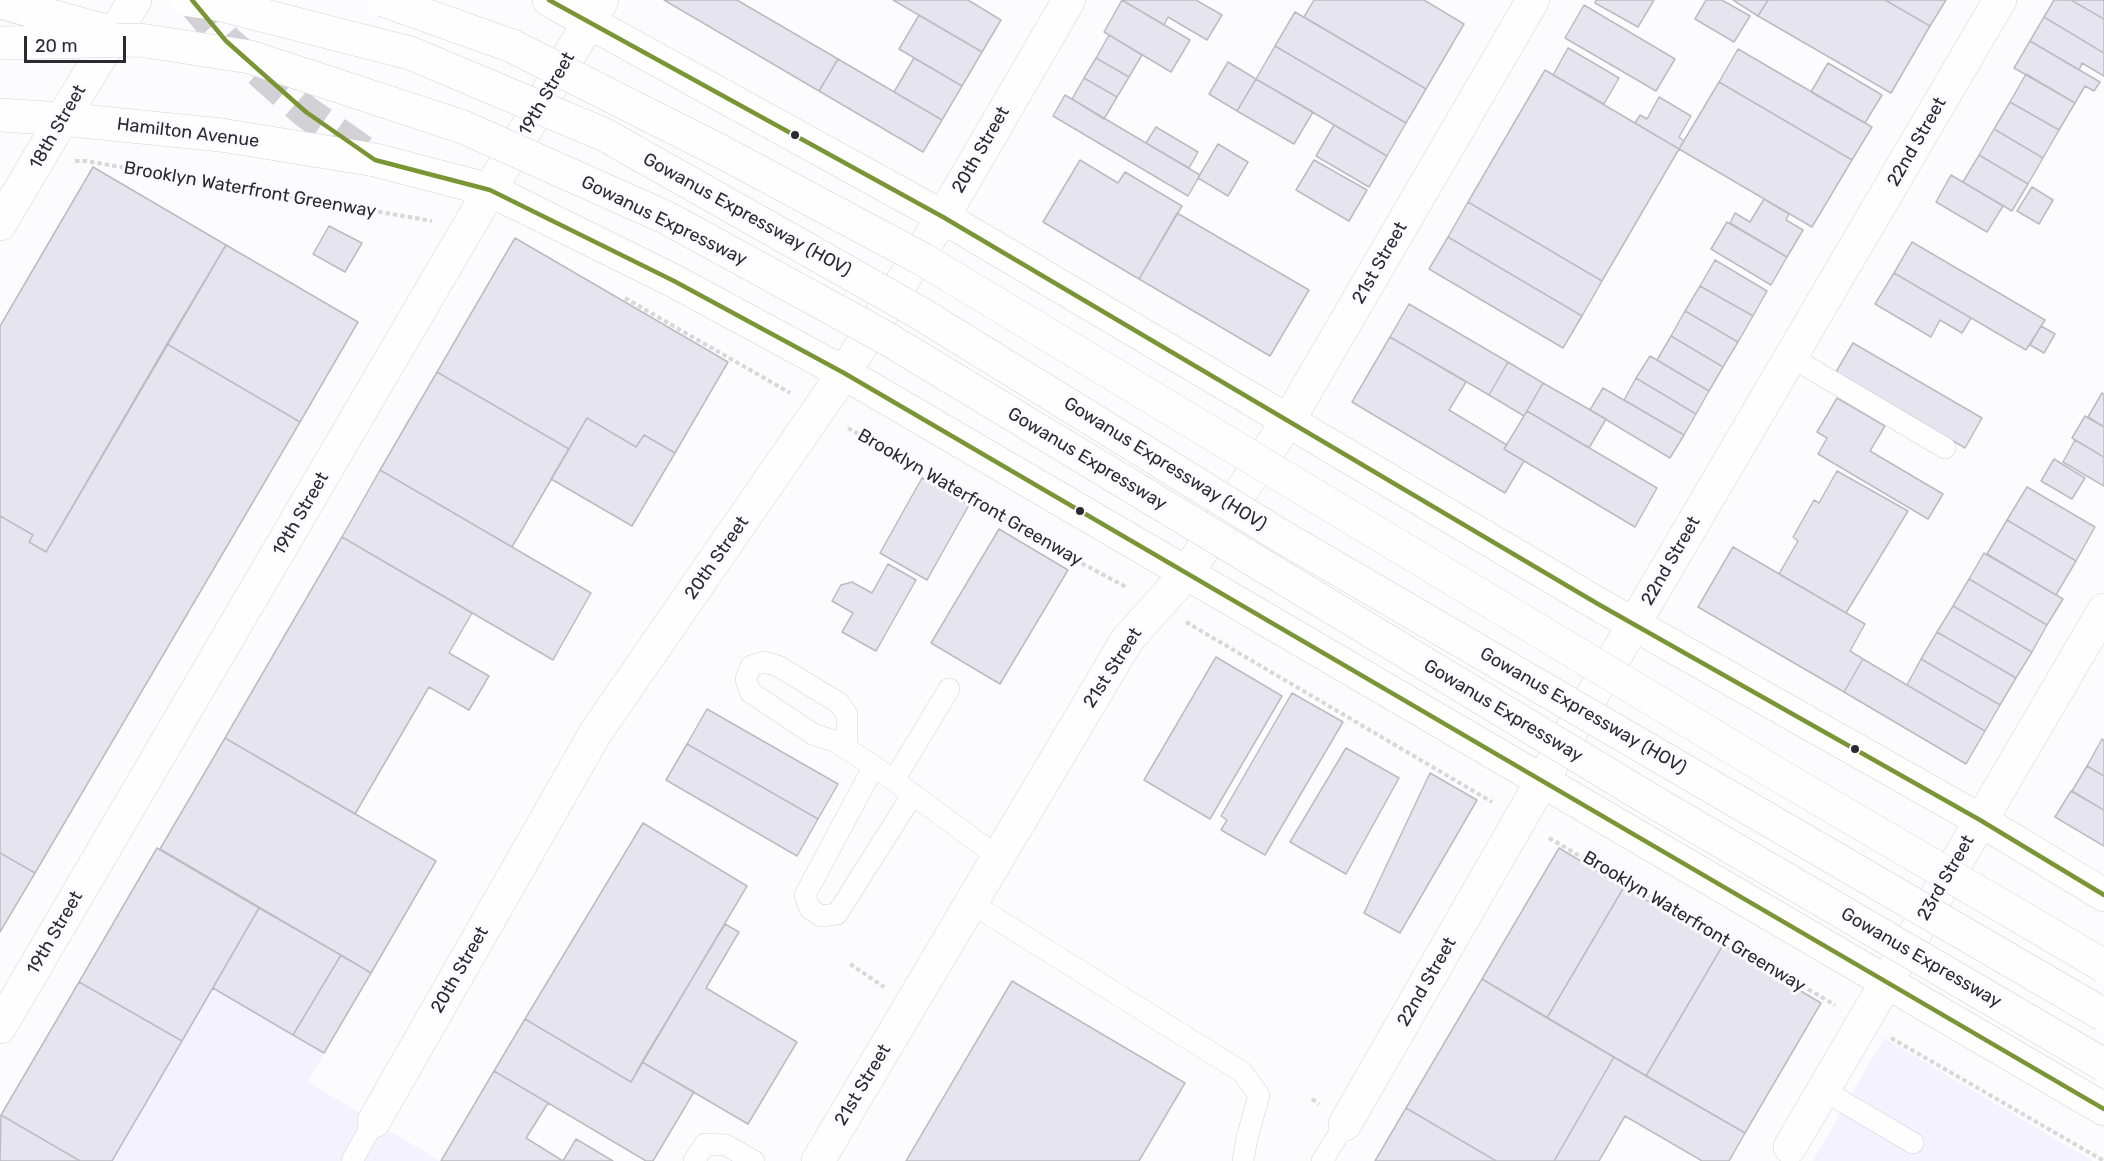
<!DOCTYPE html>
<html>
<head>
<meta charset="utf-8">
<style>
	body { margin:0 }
	#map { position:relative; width:2104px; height:1161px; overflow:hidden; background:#fcfbfe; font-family:Rubik,sans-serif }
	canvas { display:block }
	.scale { position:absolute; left:24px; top:36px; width:102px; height:27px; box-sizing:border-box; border:3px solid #2b2932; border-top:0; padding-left:8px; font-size:18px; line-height:21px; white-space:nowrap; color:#2b2932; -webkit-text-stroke:4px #fbfaff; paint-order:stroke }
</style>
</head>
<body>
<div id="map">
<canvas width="2104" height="1161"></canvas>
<div class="scale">20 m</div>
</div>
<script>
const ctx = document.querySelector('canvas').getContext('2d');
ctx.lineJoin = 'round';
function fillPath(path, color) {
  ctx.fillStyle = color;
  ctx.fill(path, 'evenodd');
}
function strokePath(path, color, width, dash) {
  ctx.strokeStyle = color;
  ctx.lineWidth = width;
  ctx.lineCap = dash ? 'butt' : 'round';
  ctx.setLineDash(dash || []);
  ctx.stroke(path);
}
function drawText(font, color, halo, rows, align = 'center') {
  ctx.font = font + ' Rubik,sans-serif';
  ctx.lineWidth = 6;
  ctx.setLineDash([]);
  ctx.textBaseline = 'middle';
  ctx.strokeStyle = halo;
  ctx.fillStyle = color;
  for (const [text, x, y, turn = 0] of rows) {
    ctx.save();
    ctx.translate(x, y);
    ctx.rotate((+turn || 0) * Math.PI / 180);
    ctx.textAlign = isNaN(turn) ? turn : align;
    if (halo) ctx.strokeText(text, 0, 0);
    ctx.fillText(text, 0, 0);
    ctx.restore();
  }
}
const built = new Path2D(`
	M157,848l102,60 -46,80 111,65 -16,29 132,79h-440v-44z
	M1884,1038l209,123h-280z`);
const building = new Path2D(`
	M664,0h73l101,59 -19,32z
	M893,0h75l33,20 -19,32z
	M1122,0l68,40 -19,32 -67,-40z
	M1122,0h74l26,15 -15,25 -39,-23 -4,8z
	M1314,0h110l40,24 -38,65 -122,-72z
	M1596,0h58l-16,27 -43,-24z
	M1706,0h16l28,16 -16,26 -39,-23z
	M1733,0h35l-10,16z
	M1768,0h117l45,26 -39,67 -133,-77z
	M1885,0h61l-16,26z
	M2054,0h17l33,19v34l-60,-36z
	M2071,0h33v19z
	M1584,5l91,54 -19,32 -91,-53z
	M1295,12l131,77 -20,34 -131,-77z
	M919,15l63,37 -20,34 -63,-37z
	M2044,17l60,36v23l-22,-13 -3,7 -49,-29z
	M1109,35l33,20 -13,22 -33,-19z
	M2030,41l70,41 -6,9 -9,-5 -10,17 -61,-35z
	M1275,46l131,77 -19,33 -131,-77z
	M1568,48l51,30 -15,26 -51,-29z
	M1738,49l134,78 -20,33 -133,-78z
	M914,58l48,28 -20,34 -48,-28z
	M1096,58l33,19 -12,20 -33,-19z
	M838,59l104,61 -19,32 -104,-61z
	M1228,62l28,17 -19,32 -28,-17z
	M1828,63l54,32 -17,28 -54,-31z
	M1545,70l134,79 -77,132 -134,-79z
	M2026,74l49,29 -16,27 -49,-28z
	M1084,78l33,19 -13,22 -32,-20z
	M1256,79l57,33 -19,32 -57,-33z
	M1719,82l133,78 -40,67 -133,-78z
	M1065,95l135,80 -12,21 -135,-80z
	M1659,97l32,19 -12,21 5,4 -5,8 -44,-26 5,-8 7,4z
	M2010,102l49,28 -16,28 -49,-29z
	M1334,125l53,31 -18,31 -53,-31z
	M1156,127l42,25 -9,16 -43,-25z
	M1994,129l49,29 -15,26 -49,-29z
	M1218,144l30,18 -20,34 -30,-18z
	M1979,155l49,29 -16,27 -49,-29z
	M1080,160l38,23 7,-11 57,34 -43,73 -96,-57z
	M1314,160l53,30 -18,31 -53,-31z
	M93,167l133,78 -180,307 -17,-10 4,-7 -33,-19v-190z
	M1951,175l52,31 -16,26 -51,-30z
	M2032,187l21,13 -14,24 -22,-13z
	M1764,199l25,15 -3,6 17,10 -16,27 -57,-34 5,-10 15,9z
	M1468,202l134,79 -20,35 -134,-79z
	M1177,213l132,77 -39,66 -131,-77z
	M1727,222l60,35 -16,28 -60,-36z
	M329,226l33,17 -17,29 -32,-18z
	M1448,237l134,79 -19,32 -134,-79z
	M515,238l213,124 -53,91 -31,-18 -8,12 -49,-29 -18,31 -132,-77z
	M1912,242l133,78 -19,30 -132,-77z
	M226,245l132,77 -58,100 -133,-78z
	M1715,260l52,31 -14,25 -53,-30z
	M1894,273l77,45 -9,15 -22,-13 -9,17 -56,-33z
	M1700,286l53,30 -15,26 -53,-31z
	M1409,304l99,58 -19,33 -99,-58z
	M1685,311l53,31 -15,25 -52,-31z
	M2041,326l14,8 -11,19 -14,-8z
	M1671,336l52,31 -14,24 -52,-31z
	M1390,337l76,45 -17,28 58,35 -3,4 20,12 -19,32 -153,-91z
	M1853,343l129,75 -17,30 -129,-76z
	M167,344l133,78 -265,451 -35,-20v-337l33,19 -4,7 17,10z
	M1650,356l59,35 -13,23 -60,-36z
	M1508,362l35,21 -19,33 -35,-21z
	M437,372l132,77 -57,98 -132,-77z
	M1636,378l60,36 -12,21 -60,-35z
	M1543,383l63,36 -17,29 -62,-37z
	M1603,388l81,47 -14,23 -80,-48z
	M2102,393l2,1v33l-16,-10z
	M1837,398l48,28 -15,25 73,43 -15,25 -110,-65 9,-16 -10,-6z
	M1527,411l130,77 -22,39 -131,-78z
	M2085,416l19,11v30l-32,-19z
	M587,418l49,29 8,-12 31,18 -43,73 -81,-47z
	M2075,440l29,17v29l-41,-24z
	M2054,459l31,19 -13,21 -31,-18z
	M380,470l211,123 -38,67 -211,-123z
	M1837,471l71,40 -62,102 -67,-39 19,-33 -5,-4 21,-37 5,3z
	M922,478l47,27 -42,75 -47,-27z
	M2027,487l68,40 -19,34 -69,-41z
	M2007,520l69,41 -20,34 -69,-41z
	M999,529l69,41 -68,114 -69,-41z
	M342,537l130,76 -23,40 40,23 -20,34 -40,-23 -74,127 -130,-76z
	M1733,547l132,77 -15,27 13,8 -19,33 -146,-85z
	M1984,553l79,46 -16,26 -78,-46z
	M888,564l28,16 -40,71 -34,-19 11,-19 -21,-12 9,-16 11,-3 20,11z
	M1969,579l78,46 -15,27 -79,-46z
	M1953,606l79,46 -16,26 -79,-46z
	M1937,632l79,46 -16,27 -79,-46z
	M1216,657l66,39 -72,123 -66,-39z
	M1863,659l122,72 -19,33 -122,-72z
	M1921,659l79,46 -15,26 -78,-46z
	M1292,693l51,29 -78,133 -44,-25 6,-10 -6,-4z
	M707,709l131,75 -20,35 -131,-75z
	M225,738l211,123 -65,112 -211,-124z
	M2102,739l2,1v36l-17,-10z
	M687,744l131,75 -21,37 -131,-76z
	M1346,748l53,30 -53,96 -56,-32z
	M2087,766l17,10v34l-32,-19z
	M1430,773l47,27 -77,133 -36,-20z
	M2071,791l33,19v36l-49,-29z
	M643,823l104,63 -116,196 -106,-63z
	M157,848l102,60 -77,133 -103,-59z
	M1559,848l65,39 -77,131 -65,-39z
	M0,853l35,20 -35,59z
	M1624,887l99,58 -77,131 -99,-58z
	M259,908l82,47 -48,80 -80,-47z
	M725,924l14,8 -33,56 91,54 -49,82 -106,-62z
	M1723,945l98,58 -76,130 -99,-57z
	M341,955l30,18 -47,80 -31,-18z
	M1482,979l132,78 -60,104h-58l-90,-53z
	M1012,981l173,102 -46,78h-233z
	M79,982l103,59 -70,120h-32l-79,-46z
	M525,1019l106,63 11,-20 52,30 -41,69h-7l-152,-90z
	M1614,1057l131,76 -16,28h-27l-77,-45 -26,45h-45z
	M494,1071l54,32 -22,35 37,23 13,-22 37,22h-172z
	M1406,1108l90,53h-121z
	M1,1115l79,46h-80z`);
const secondaryTunnel = new Path2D(`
	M192,0l34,41 80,71 69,48`);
const path = new Path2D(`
	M75,161h11l346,60
	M625,298l165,95
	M848,428l235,136 45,24
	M1186,622l306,180
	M1549,838l286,167
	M850,964l34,23
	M1891,1038l213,123
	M1312,1099l7,5`);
const lane = new Path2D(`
	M1791,357l154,91
	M847,749v-34l-8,-12 -61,-37 -14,-4 -13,4 -5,13 4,13 63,42 21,7 40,25 124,91
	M874,766l-69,129 5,14 11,7 16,-2 76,-120
	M894,780l55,-91
	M971,903l271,169 17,23 -12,43 -4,23
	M1823,1090l90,53
	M352,1161l22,-40
	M694,1161l11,-17 21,1 28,16
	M1322,1161l23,-37`);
const street = new Path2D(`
	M0,224l62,-105
	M0,1027l490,-837
	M374,1121l222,-389 248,-359
	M1345,1124l197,-343 458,-781
	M1790,1147l314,-537
	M818,1161l309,-521 60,-67 101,-152 245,-421`);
const secondary = new Path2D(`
	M549,0l394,217 655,387 382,216 124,75
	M0,115l62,4 159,16 154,25 115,30 184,91 170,92 1260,736
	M62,119l73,-119
	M490,190l112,-190
	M844,373l99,-156 126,-217`);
const highwayBridge = new Path2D(`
	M189,0l29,4 192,49 195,82 313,177 363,224 823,479
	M383,0l129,46 208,105 204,109 846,510 334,196
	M0,2l102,28
	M0,43l140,-3 110,17 213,70 204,91 219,120 773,467 445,260`);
const bus1 = new Path2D(`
	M192,0l34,41 80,71 69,48 115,30 184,91 170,92 1260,736
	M549,0l394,217 655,387 382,216 124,75`);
const markers = [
	[795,135,5,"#2b2932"],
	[1080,511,5,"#2b2932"],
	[1855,749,5,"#2b2932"]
];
const streetNames = [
	["19th Street",547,94,-60],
	["18th Street",58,127,-60],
	["Hamilton Avenue",188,133,7],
	["22nd Street",1917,142,-60],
	["20th Street",981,150,-60],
	["Brooklyn Waterfront Greenway",250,190,10],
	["Gowanus Expressway (HOV)",747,215,29],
	["Gowanus Expressway",664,221,26],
	["21st Street",1380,263,-60],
	["Gowanus Expressway",1087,459,31],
	["Gowanus Expressway (HOV)",1165,464,32],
	["Brooklyn Waterfront Greenway",970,498,30],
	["19th Street",301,514,-60],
	["20th Street",717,558,-55],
	["22nd Street",1671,561,-60],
	["21st Street",1113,668,-57],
	["Gowanus Expressway",1503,711,31],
	["Gowanus Expressway (HOV)",1583,711,30],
	["23rd Street",1946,878,-60],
	["Brooklyn Waterfront Greenway",1694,922,31],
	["19th Street",55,933,-60],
	["Gowanus Expressway",1921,958,30],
	["20th Street",460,970,-60],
	["22nd Street",1427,982,-60],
	["21st Street",863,1085,-59]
];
fillPath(built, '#f4f2fe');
fillPath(building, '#e6e4ef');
strokePath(building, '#bcbbc0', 1.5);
strokePath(secondaryTunnel, '#d2d1d5', 33, [33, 16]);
strokePath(lane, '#d4d3d9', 22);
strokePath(street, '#d4d3d9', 34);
strokePath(secondary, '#d4d3d9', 34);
strokePath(path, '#d8d8d9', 4, [4.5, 3]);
strokePath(lane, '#fffeff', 21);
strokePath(street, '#fffeff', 33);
strokePath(secondary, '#fffeff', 33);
strokePath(highwayBridge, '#d4d3d9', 34, []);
strokePath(highwayBridge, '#fffeff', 33);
strokePath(bus1, '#799534', 4.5);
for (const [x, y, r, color] of markers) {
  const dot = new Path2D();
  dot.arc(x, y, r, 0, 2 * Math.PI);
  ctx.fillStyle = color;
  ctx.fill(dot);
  strokePath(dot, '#fbfaff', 2);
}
drawText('18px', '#2b2932', '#fbfaff', streetNames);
</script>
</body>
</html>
